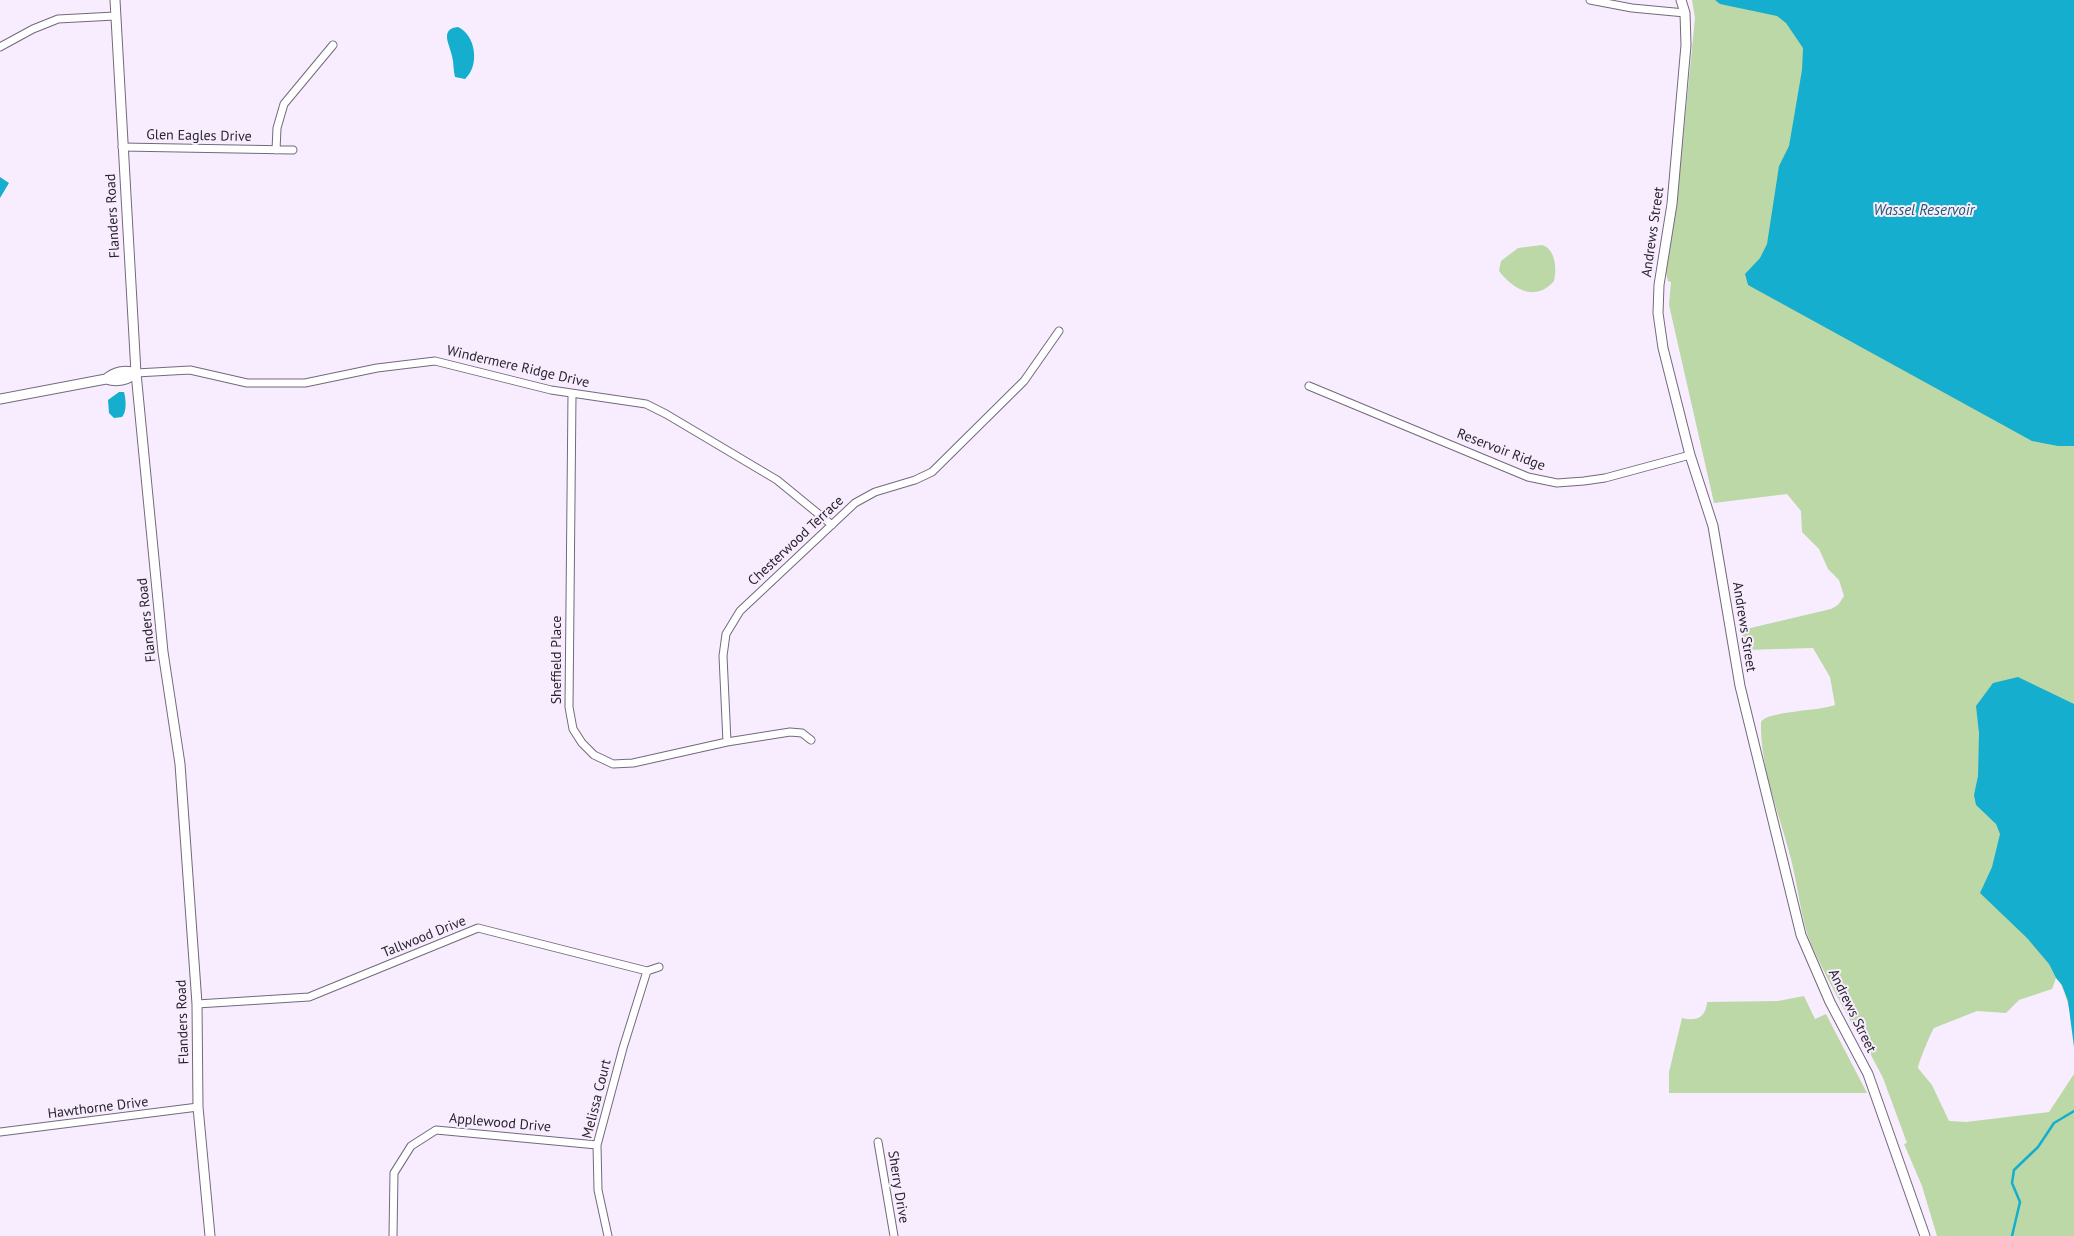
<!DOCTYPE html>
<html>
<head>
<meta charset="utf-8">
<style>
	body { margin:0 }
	canvas { display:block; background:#f7edfe }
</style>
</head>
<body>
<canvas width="2074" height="1236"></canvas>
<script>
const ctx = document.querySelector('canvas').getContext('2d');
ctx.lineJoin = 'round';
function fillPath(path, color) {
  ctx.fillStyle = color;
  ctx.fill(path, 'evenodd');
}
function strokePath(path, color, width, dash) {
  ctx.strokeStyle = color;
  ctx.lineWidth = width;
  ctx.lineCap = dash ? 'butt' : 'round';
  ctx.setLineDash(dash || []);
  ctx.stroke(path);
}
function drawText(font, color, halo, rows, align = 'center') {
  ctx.font = font + ' "PT Sans",sans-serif';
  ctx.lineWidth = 4;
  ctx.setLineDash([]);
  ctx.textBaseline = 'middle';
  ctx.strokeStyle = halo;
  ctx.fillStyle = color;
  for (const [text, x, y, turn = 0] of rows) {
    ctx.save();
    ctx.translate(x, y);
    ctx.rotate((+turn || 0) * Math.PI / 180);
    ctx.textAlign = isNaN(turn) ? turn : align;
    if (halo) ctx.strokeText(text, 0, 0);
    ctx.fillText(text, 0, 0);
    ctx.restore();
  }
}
const green = new Path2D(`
	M1692,0h382v1035c-5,-34 -11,-56 -34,-82l9,11 7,14 -4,11 -33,11 -13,13 -29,-2 -43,17c-2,2 -16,36 -16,40l14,17 17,36 17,1 83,-10 25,-38v162h-137l-15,-50 -18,-42 3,-1 -24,-65 -23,-44 -2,1c-16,-31 -33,-59 -47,-91 -10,-24 -13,-58 -20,-85 -11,-44 -31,-90 -30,-137 6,-11 59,-11 74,-17l-5,-28 -17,-29 -68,2 -3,-20 89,-21 7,-4 6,-9 -5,-16 -11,-11 -9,-20 -17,-17 -1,-21 -14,-17 -73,9 -45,-198 2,-23 -3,-1 -2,-8 18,-144 11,-111z
	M1542,245c14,4 15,25 12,36 -19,22 -41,8 -55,-10l2,-10 17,-13z
	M1804,996l11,23 11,-5 41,79h-198v-21l13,-54c15,4 24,-1 25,-16l71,-1z`);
const water = new Path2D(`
	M1715,0h359v446h-16l-26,-5 -284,-156 -3,-11 15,-16 7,-14 12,-78 10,-20 13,-76 1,-22 -17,-25 -9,-7 -57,-12z
	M458,27c18,8 22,39 7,52l-10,-2c-2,-7 -1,-14 -3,-21 -2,-11 -13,-27 6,-29z
	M0,177l9,6 -9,15z
	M119,392h5c2,7 3,20 -2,25l-8,1 -5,-5 -1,-13z
	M2018,677l56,27v343l-6,-46 -6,-16 -6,-7 -7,-14 -22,-26 -47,-45 12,-26 8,-33 -4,-10 -20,-19 -2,-10 4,-19 1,-43 -3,-27 17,-23z`);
const stream = new Path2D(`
	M2012,1236l8,-34 -8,-19 2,-13 24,-23 16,-24 20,-12`);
const minor = new Path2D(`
	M1590,0l42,8 53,5
	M0,47l33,-18 25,-10 57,-3
	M122,147l171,3
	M276,150l1,-22 7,-24 49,-59
	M136,373l54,-3 57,13h58l72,-15 58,-7 116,29 95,14 20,10 111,66 55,45
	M1309,386l219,91 29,6 27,-2 21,-3 85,-23
	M572,394l-3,313 4,22 9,14 12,12 19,9 20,-1 94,-21 63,-10 12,1 9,7
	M727,742l-4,-86 3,-22 14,-23 115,-108 20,-11 40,-12 17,-8 92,-91 35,-50
	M197,1004l112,-7 169,-69 169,43 12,-4
	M0,1132l198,-25
	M878,1142l16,94
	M393,1236l1,-63 17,-27 25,-16 161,15
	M608,1236l-10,-46 -1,-45 26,-97 24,-77`);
const tertiary = new Path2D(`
	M115,0l21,373 27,279 17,112 17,240 1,103 12,129
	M1681,0l4,13 1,32 -14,159 -13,81 -1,28 5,35 27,107 23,71 27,160 61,249 29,67 38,72 57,162
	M106,379c8,-7 19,-10 30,-6
	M0,399l106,-20c10,3 21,2 30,-6`);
const streetNames = [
	["Glen Eagles Drive",199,136,1],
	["Flanders Road",113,216,-93],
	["Andrews Street",1653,232,-82],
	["Windermere Ridge Drive",518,367,13],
	["Reservoir Ridge",1501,450,21],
	["Chesterwood Terrace",796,541,-43],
	["Flanders Road",147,620,-96],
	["Andrews Street",1744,627,81],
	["Sheffield Place",557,660,-90],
	["Tallwood Drive",424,937,-22],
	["Andrews Street",1852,1011,64],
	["Flanders Road",183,1022,-92],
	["Melissa Court",597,1099,-76],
	["Hawthorne Drive",98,1108,-7],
	["Applewood Drive",500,1123,5],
	["Sherry Drive",898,1187,81]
];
const waterNames = [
	["Wassel Reservoir",1924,211]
];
fillPath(green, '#bdd8a7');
fillPath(water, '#16aece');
strokePath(stream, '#16aece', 2.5);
strokePath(minor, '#74697c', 9);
strokePath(tertiary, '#74697c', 11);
strokePath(minor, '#fff', 7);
strokePath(tertiary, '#fff', 9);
drawText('14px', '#29242c', '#f7edfe', streetNames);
drawText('italic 15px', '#245a68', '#f7edfe', waterNames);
</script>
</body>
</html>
